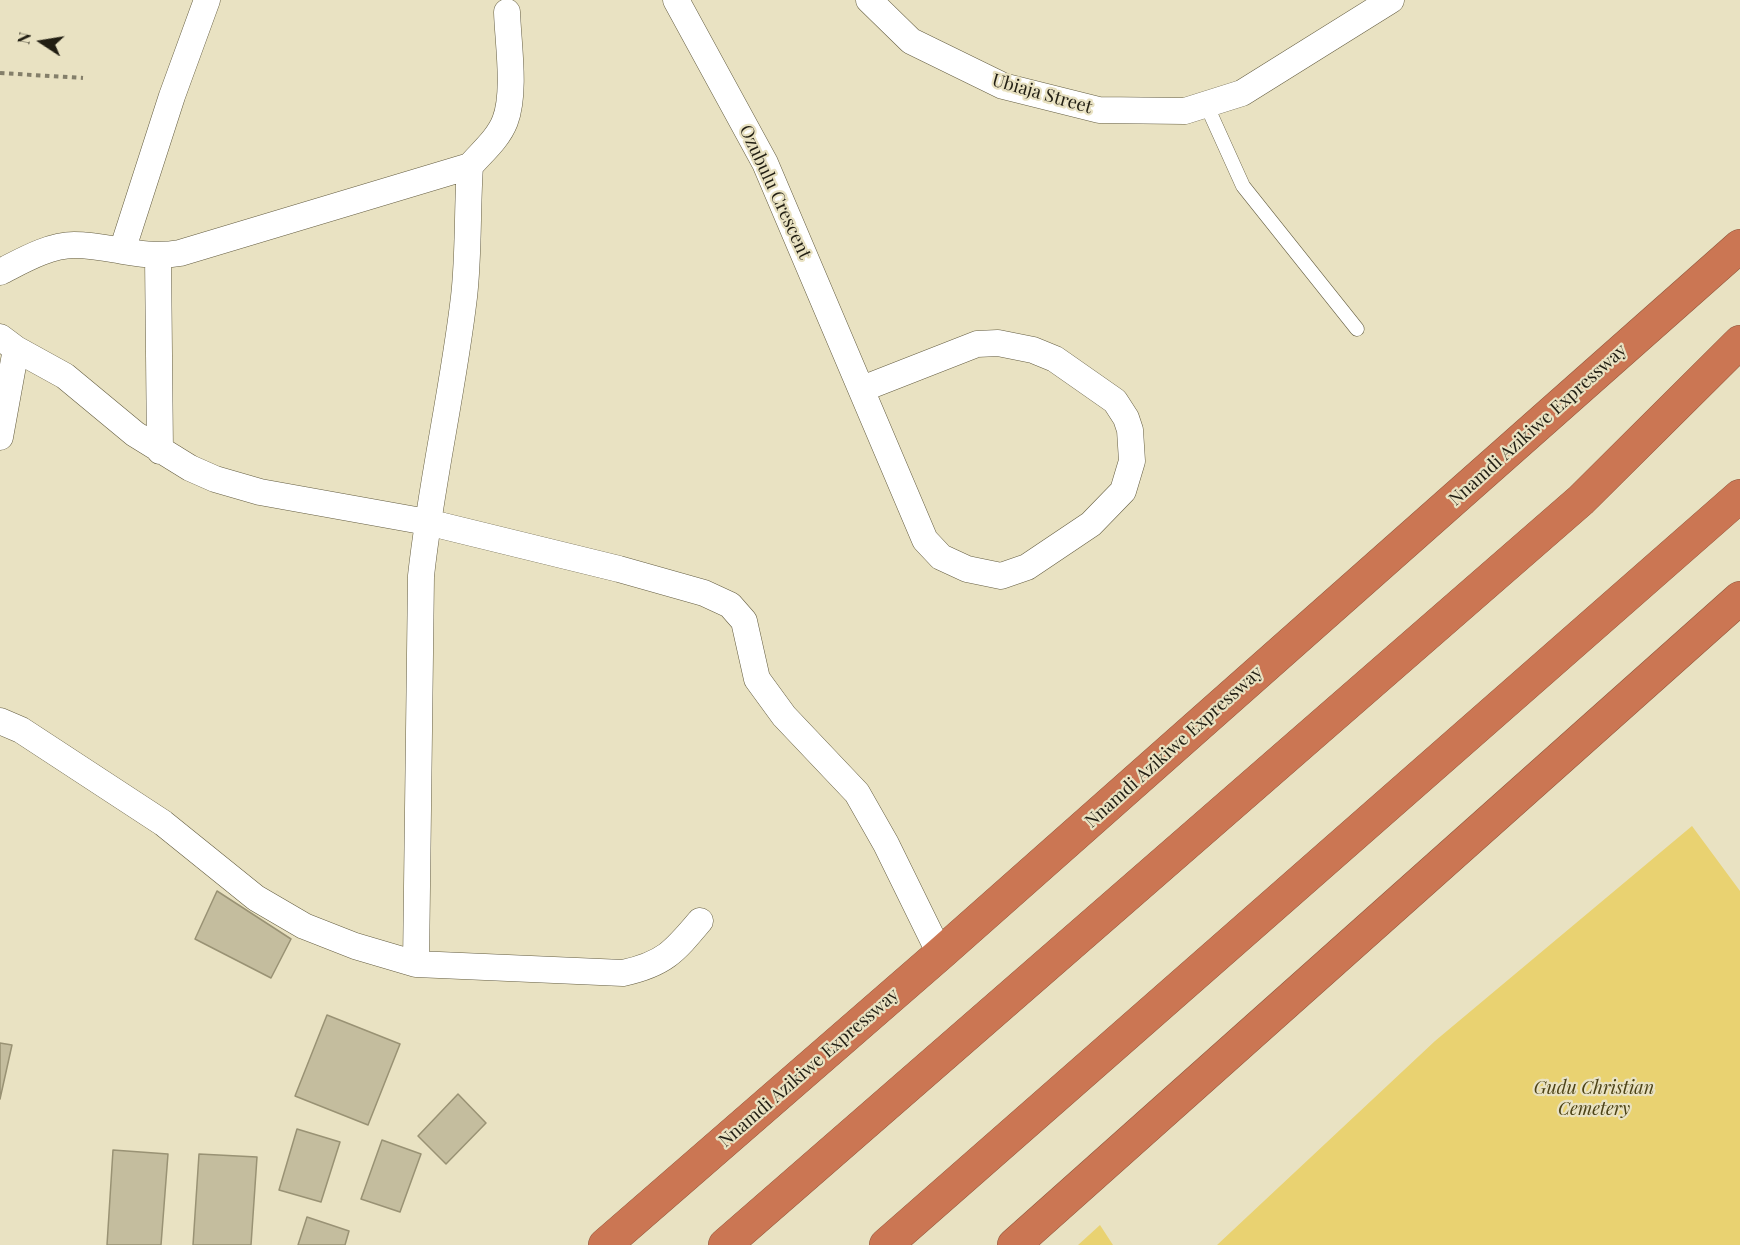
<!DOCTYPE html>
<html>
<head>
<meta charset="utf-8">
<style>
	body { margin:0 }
	#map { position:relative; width:1740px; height:1245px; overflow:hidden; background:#e9e2c2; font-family:"Playfair Display",serif }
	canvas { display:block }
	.north { position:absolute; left:12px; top:12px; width:60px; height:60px; -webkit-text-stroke:4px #e9e2c2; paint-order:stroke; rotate:282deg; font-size:16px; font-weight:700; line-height:24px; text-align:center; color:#211e13 }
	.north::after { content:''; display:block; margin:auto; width:21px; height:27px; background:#211e13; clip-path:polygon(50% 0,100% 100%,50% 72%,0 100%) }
</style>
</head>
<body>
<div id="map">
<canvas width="1740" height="1245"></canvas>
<div class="north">N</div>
</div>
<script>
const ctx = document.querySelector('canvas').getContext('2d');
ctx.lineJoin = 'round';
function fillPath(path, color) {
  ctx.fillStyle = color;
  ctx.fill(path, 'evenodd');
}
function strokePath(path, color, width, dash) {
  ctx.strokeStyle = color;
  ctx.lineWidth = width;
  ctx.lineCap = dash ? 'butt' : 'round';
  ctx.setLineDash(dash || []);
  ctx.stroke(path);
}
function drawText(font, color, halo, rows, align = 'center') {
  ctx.font = font + ' "Playfair Display",serif';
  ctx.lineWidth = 4.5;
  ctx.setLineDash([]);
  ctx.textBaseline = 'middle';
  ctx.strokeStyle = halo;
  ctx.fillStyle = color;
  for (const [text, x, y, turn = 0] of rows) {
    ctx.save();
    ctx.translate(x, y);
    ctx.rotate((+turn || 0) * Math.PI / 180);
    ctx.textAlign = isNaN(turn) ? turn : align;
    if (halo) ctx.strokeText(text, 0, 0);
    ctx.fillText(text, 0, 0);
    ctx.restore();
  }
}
const green = new Path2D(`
	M1692,826l48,65v354h-523l218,-204z
	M1100,1225l13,20h-35z`);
const building = new Path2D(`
	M217,891l74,48 -20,39 -76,-39z
	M327,1015l73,29 -32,81 -73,-29z
	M0,1043l12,2 -12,54z
	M458,1094l28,29 -40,41 -28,-28z
	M297,1129l43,13 -19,60 -42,-12z
	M382,1140l39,14 -21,58 -39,-13z
	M113,1150l55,4 -7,91h-54z
	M199,1154l58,3 -6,88h-58z
	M307,1217l42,14 -4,14h-47z`);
const path = new Path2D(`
	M0,73l83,5`);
const lane = new Path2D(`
	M1206,104l37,82 114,143`);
const street = new Path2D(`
	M676,0l89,163 160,377 16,17 26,12 34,7 26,-9 64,-43 32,-33 9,-30 -2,-31 -4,-12 -11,-17 -60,-42 -22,-9 -35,-7 -21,1 -115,45
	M869,0l42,41 92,45 96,24 86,1 57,-18 149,-93
	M122,251l50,-155 35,-96
	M158,257l2,194
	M0,272c22,-11 49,-27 74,-27 38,0 67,15 106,8l290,-87c12,-14 28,-27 35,-45 11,-29 3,-78 2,-109
	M0,337l16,12 49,27 70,58 55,34 25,11 45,13 167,30 192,47 85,24 26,12 14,16 13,58 27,37 73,77 29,51 54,110
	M0,437l16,-88
	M0,721l21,9 142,93 93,75 48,28 51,20 61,18 207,9c41,-9 51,-21 77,-52
	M416,964l5,-388c10,-93 32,-185 43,-279 5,-43 3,-88 6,-131`);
const highway = new Path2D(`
	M605,1245l335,-291 800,-708
	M725,1245l856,-745 159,-158
	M886,1245l854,-749
	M1014,1245l726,-647`);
const streetNames = [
	["Ubiaja Street",1042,94,16],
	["Ozubulu Crescent",775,192,65],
	["Nnamdi Azikiwe Expressway",1538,425,-42],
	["Nnamdi Azikiwe Expressway",1174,747,-42],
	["Nnamdi Azikiwe Expressway",809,1068,-41]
];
const parkNames = [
	["Gudu Christian",1594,1088],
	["Cemetery",1594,1109]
];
fillPath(green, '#e9d271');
fillPath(building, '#c4bd9e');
strokePath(building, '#999274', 1.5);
strokePath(lane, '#645d41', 15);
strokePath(street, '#645d41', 27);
strokePath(highway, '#90573d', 34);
strokePath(path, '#847f6a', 4, [4.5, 4.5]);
strokePath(lane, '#fff', 14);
strokePath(street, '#fff', 26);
strokePath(highway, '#cb7653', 33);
drawText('18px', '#211e13', '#e9e2c2', streetNames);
drawText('italic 18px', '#4c4216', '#e9e2c2', parkNames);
</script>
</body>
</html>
